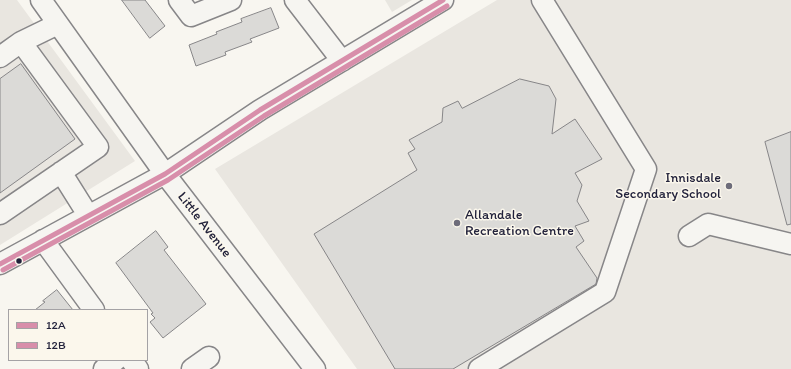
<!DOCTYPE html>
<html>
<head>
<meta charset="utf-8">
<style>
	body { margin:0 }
	#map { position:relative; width:791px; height:369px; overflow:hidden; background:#f8f6f0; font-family:Itim,sans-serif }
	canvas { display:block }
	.legend { position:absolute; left:8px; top:309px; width:140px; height:52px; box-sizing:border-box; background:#fbf7ec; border:1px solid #a4a2a5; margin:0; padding:5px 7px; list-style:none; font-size:12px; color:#22223b }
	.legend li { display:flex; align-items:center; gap:8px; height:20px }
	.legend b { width:20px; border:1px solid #a4a2a5 }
</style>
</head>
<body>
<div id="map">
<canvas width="791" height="369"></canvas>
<ul class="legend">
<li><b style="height:5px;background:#d88eaa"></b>12A</li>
<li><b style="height:5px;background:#d88eaa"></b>12B</li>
</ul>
</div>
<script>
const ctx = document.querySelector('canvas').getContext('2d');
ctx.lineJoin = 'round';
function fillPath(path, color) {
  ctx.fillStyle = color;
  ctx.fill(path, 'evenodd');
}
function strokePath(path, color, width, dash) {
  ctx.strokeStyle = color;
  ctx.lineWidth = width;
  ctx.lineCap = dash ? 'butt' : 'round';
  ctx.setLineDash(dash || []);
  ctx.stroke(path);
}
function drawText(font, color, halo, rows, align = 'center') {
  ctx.font = font + ' Itim,sans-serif';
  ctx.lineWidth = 3;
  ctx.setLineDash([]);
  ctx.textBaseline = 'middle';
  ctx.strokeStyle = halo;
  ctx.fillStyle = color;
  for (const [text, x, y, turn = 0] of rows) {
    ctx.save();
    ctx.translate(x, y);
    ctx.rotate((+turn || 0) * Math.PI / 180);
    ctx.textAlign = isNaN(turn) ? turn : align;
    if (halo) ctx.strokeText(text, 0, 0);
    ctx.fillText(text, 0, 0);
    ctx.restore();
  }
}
const built = new Path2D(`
	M0,0h17l118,161 -135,84z
	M497,0h294v369h-434l-142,-200z`);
const green = new Path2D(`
	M385,0h27l-20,12z`);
const building = new Path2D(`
	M122,0h23l20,26 -15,12z
	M271,8l8,20 -29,11 2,3 -27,10 1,3 -30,11 -7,-21 28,-11 -1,-2 26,-10 -1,-3z
	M21,64l54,75 -75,54v-114z
	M520,79l29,7 7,13 -4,35 23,-15 27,40 -27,14 7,12 -5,16 12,20 -14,5 9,15 -8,6 21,31 -1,6 -143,85h-58l-81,-135 103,-64 -9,-17 7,-4 -6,-9 33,-18 1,-14 15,-7 4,7z
	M791,132v92l-4,1 -22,-83z
	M156,231l12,16 -4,3 42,54 -43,34 -13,-16 5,-4 -4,-4 2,-1 -37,-50z
	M57,290l16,20h-38l10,-8 -2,-1z`);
const minor = new Path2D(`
	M41,0l124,174 150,195
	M179,0l12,16 40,-16
	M295,0l47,61
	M21,42l37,-18
	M0,57l21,-15 77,105 -98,67
	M61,172l27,43
	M689,236l19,-12 83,20
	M43,240l51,70
	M0,264l165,-90 95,-64 183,-110
	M131,360l7,9
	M104,369l12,-9
	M192,369l17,-12
	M479,369l126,-77 41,-123 -104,-169`);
const bus1 = new Path2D(`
	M0,264l165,-90 95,-64 183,-110`);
const bus2 = new Path2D(`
	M3,270l165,-90 96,-64 183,-110`);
const markers = [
	[729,186,4,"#6d6c7a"],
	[457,223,4,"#6d6c7a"],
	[19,261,3.5,"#22223b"]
];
const poiNames = [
	["Innisdale",721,178],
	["Secondary School",721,194],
	["Allandale",465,215,"left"],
	["Recreation Centre",465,231,"left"]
];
const streetNames = [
	["Little Avenue",204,225,52]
];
fillPath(built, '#e9e6e0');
fillPath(green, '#e8e6e0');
fillPath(building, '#dbdad7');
strokePath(building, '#878688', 1);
strokePath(minor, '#878688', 23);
strokePath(minor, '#f6f5f1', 20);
strokePath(bus1, '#d88eaa', 5);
strokePath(bus2, '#d88eaa', 5);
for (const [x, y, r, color] of markers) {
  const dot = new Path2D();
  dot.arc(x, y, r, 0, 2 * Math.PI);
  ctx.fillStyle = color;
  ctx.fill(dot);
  strokePath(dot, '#fbf7ec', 1.5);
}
drawText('14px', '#22223b', '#fbf7ec', poiNames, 'right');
drawText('14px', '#22223b', '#fbf7ec', streetNames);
</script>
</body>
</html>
